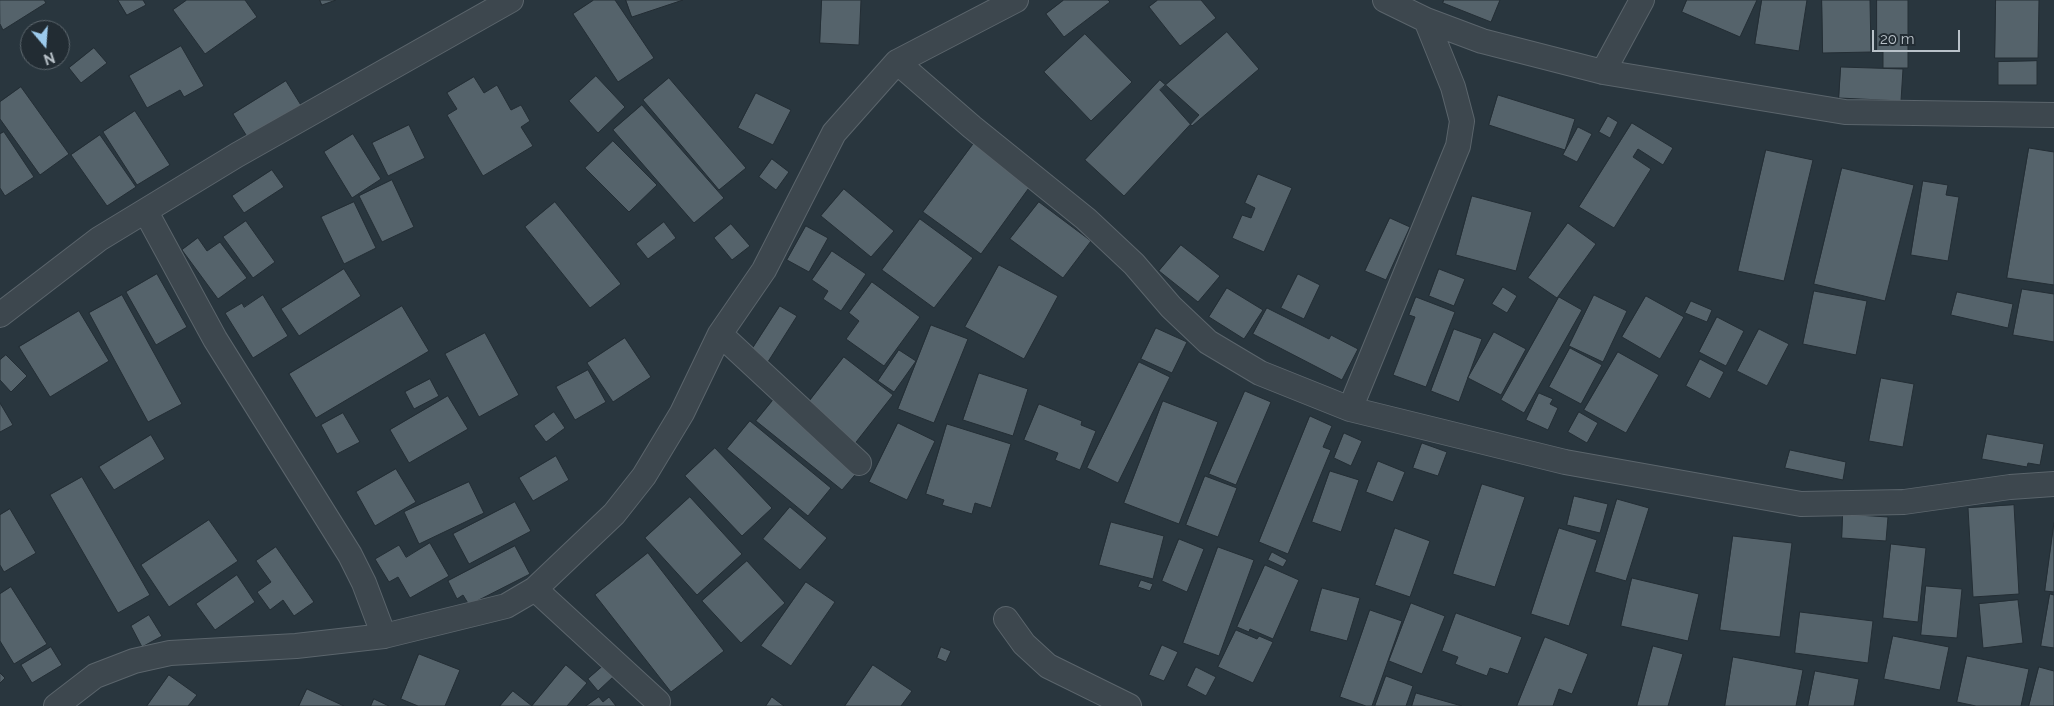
<!DOCTYPE html>
<html>
<head>
<meta charset="utf-8">
<style>
	body { margin:0 }
	#map { position:relative; width:2054px; height:706px; overflow:hidden; background:#29363e; font-family:Raleway,sans-serif }
	canvas { display:block }
	.north { position:absolute; left:20px; top:20px; width:50px; height:50px; box-sizing:border-box; background:#222c33; border:1px solid #5e686f; border-radius:50%; rotate:162deg; font-size:14px; font-weight:700; line-height:20px; text-align:center; color:#b9c2c9 }
	.north::after { content:''; display:block; margin:auto; width:18px; height:22px; background:#9ccaec; clip-path:polygon(50% 0,100% 100%,50% 72%,0 100%) }
	.scale { position:absolute; left:1872px; top:30px; width:88px; height:22px; box-sizing:border-box; border:2px solid #b9c2c9; border-top:0; padding-left:6px; font-size:15px; line-height:18px; white-space:nowrap; color:#b9c2c9; -webkit-text-stroke:4px #222c33; paint-order:stroke }
</style>
</head>
<body>
<div id="map">
<canvas width="2054" height="706"></canvas>
<div class="north">N</div>
<div class="scale">20 m</div>
</div>
<script>
const ctx = document.querySelector('canvas').getContext('2d');
ctx.lineJoin = 'round';
function fillPath(path, color) {
  ctx.fillStyle = color;
  ctx.fill(path, 'evenodd');
}
function strokePath(path, color, width, dash) {
  ctx.strokeStyle = color;
  ctx.lineWidth = width;
  ctx.lineCap = dash ? 'butt' : 'round';
  ctx.setLineDash(dash || []);
  ctx.stroke(path);
}
const building = new Path2D(`
	M0,0h44l2,3 -43,27 -3,-6z
	M118,0h25l3,5 -19,10z
	M187,0h58l12,17 -52,37 -32,-44z
	M320,0h16l-14,5z
	M594,0h21l39,58 -36,24 -45,-68z
	M626,0h57l-51,17z
	M822,0h39l-2,45 -39,-2z
	M1064,0h44l2,2 -46,35 -18,-23z
	M1158,0h43l15,18 -36,28 -31,-39z
	M1444,0h56l-9,22 -48,-19z
	M1687,0h70l-17,37 -58,-25z
	M1762,0h45l-8,51 -44,-7z
	M1822,0h48l1,52 -48,1z
	M1877,0h31v68h-25v-16h-6z
	M1996,0h43l-1,58h-43z
	M1227,32l32,37 -67,57 -32,-36z
	M1085,34l47,48 -41,39 -47,-49z
	M181,46l23,40 -20,11 -4,-7 -33,18 -18,-32z
	M94,48l13,15 -26,20 -12,-15z
	M2037,61v24h-39v-23z
	M1841,67l62,2 -2,32 -62,-3z
	M596,76l29,31 -27,26 -29,-32z
	M474,77l10,16 13,-8 14,25 10,-5 9,16 -9,6 12,19 -50,30 -36,-61 10,-6 -10,-16z
	M669,78l77,90 -27,22 -76,-90z
	M1160,80l39,35 -75,81 -39,-36z
	M286,81l18,29 -53,33 -18,-29z
	M21,87l48,67 -29,21 -40,-56v-17z
	M756,93l35,17 -18,35 -35,-17z
	M1498,95l77,24 -10,31 -76,-25z
	M642,105l82,93 -30,25 -81,-93z
	M135,111l35,54 -33,20 -34,-53z
	M1608,116l10,6 -8,16 -11,-6z
	M1632,123l41,25 -10,17 -25,-16 -5,8 18,12 -37,59 -35,-21z
	M409,125l16,33 -37,18 -16,-33z
	M1578,127l14,7 -15,28 -14,-7z
	M4,132l30,45 -29,19 -5,-8v-54z
	M353,134l28,45 -29,19 -28,-46z
	M100,135l36,52 -29,19 -36,-51z
	M613,141l44,44 -28,27 -44,-44z
	M974,143l57,42 -50,69 -58,-42z
	M2029,148l25,4v133l-47,-7z
	M1766,150l47,10 -29,121 -46,-10z
	M772,159l17,13 -13,18 -17,-13z
	M1842,168l72,17 -29,116 -71,-17z
	M272,170l12,17 -40,26 -12,-17z
	M1258,174l34,14 -28,64 -32,-14 10,-23 9,3 4,-10 -10,-5z
	M392,180l22,47 -32,15 -23,-46z
	M1923,181l25,4 -2,10 13,2 -11,64 -37,-6z
	M844,189l50,42 -23,26 -50,-41z
	M1472,196l60,16 -16,59 -60,-16z
	M354,202l22,46 -32,16 -23,-47z
	M555,202l66,82 -31,24 -65,-81z
	M1039,202l52,39 -28,37 -53,-39z
	M1390,218l20,9 -24,53 -21,-9z
	M920,219l53,39 -39,50 -52,-38z
	M246,221l29,41 -22,16 -30,-41z
	M664,222l12,16 -28,21 -12,-15z
	M1568,223l28,21 -39,54 -29,-20z
	M731,224l19,22 -18,14 -18,-22z
	M806,226l22,12 -19,34 -22,-12z
	M198,238l9,13 13,-9 27,36 -29,21 -36,-49z
	M1181,245l39,31 -22,26 -39,-31z
	M832,251l34,23 -25,37 -18,-12 5,-8 -16,-11z
	M999,265l59,31 -34,63 -59,-32z
	M344,269l17,27 -62,40 -18,-27z
	M1439,269l26,10 -11,27 -25,-10z
	M157,274l30,53 -31,18 -30,-53z
	M1298,274l22,11 -16,34 -23,-11z
	M872,282l48,35 -36,49 -38,-27 13,-18 -10,-8z
	M1503,287l14,9 -10,17 -15,-9z
	M1227,288l36,22 -19,29 -35,-22z
	M2022,289l32,5v48l-41,-7z
	M1814,291l53,10 -11,54 -53,-11z
	M1957,292l56,12 -5,24 -57,-13z
	M122,295l60,109 -34,18 -59,-109z
	M263,295l25,41 -35,22 -28,-45 17,-10 2,4z
	M1594,295l33,16 -24,51 -34,-16z
	M1646,296l38,21 -24,42 -38,-22z
	M1416,297l39,15 -29,75 -33,-12 22,-58 -6,-2z
	M1559,297l23,13 -58,103 -23,-13z
	M1691,301l21,9 -5,12 -22,-9z
	M402,306l27,45 -113,67 -27,-44z
	M780,306l17,10 -31,49 -17,-11z
	M1267,308l62,31 2,-4 27,14 -16,31 -89,-46z
	M79,311l30,50 -59,36 -31,-50z
	M1717,317l27,14 -18,35 -27,-14z
	M931,325l37,14 -34,84 -36,-14z
	M1156,328l31,14 -15,31 -31,-14z
	M1454,329l28,10 -23,63 -28,-11z
	M1759,329l30,15 -22,42 -30,-15z
	M1494,332l32,17 -25,46 -33,-17z
	M485,333l34,62 -40,22 -34,-63z
	M625,338l26,39 -38,25 -26,-39z
	M1570,348l32,17 -21,39 -32,-17z
	M899,350l17,11 -22,31 -16,-11z
	M1618,352l41,23 -33,58 -42,-23z
	M6,355l21,21 -16,16 -11,-12v-20z
	M844,357l49,38 -40,51 -49,-38z
	M1700,359l24,13 -14,27 -24,-13z
	M1139,362l31,15 -52,106 -31,-15z
	M588,370l18,32 -31,18 -19,-33z
	M979,373l49,16 -15,47 -50,-16z
	M1881,378l33,6 -11,63 -34,-6z
	M430,379l9,17 -25,13 -9,-17z
	M1245,391l26,11 -35,83 -27,-11z
	M1539,393l14,6 -3,5 8,4 -10,22 -22,-10z
	M448,396l20,33 -59,34 -19,-33z
	M774,399l86,70 -18,21 -86,-69z
	M1163,401l55,21 -39,102 -55,-21z
	M0,403l13,22 -13,7z
	M1039,404l43,17 -1,4 15,6 -16,39 -25,-10 3,-7 -34,-13z
	M554,412l11,16 -19,14 -12,-16z
	M1579,412l19,11 -11,20 -19,-11z
	M343,413l17,29 -23,12 -16,-29z
	M1310,416l22,10 -9,21 8,3 -43,104 -29,-12z
	M750,421l81,67 -23,28 -81,-67z
	M898,423l37,18 -28,59 -38,-18z
	M947,424l64,20 -20,64 -16,-5 -3,11 -30,-9 2,-5 -18,-6z
	M1344,433l18,8 -11,25 -17,-8z
	M1987,434l57,10 -4,21 -12,-2 -1,4 -45,-8z
	M151,435l14,24 -51,31 -15,-23z
	M1422,443l25,9 -9,24 -25,-8z
	M715,448l57,60 -30,28 -57,-60z
	M1790,450l56,12 -3,18 -58,-12z
	M556,456l13,24 -36,21 -14,-23z
	M1378,461l27,11 -12,30 -27,-10z
	M396,469l20,33 -41,24 -19,-34z
	M1330,471l29,9 -18,52 -29,-10z
	M1205,476l32,12 -19,49 -32,-12z
	M82,477l68,118 -32,18 -68,-118z
	M469,482l15,31 -65,31 -15,-32z
	M1482,484l43,13 -30,90 -42,-13z
	M1574,496l34,8 -8,29 -33,-8z
	M690,497l52,57 -45,41 -52,-57z
	M1617,499l32,9 -23,73 -31,-9z
	M515,502l16,29 -62,33 -16,-30z
	M2014,505l5,89 -46,3 -5,-89z
	M790,507l37,31 -27,32 -37,-31z
	M10,509l26,44 -32,19 -4,-7v-50z
	M1843,514l45,3 -2,24 -44,-3z
	M209,520l29,41 -69,46 -28,-42z
	M1111,522l53,14 -11,43 -54,-14z
	M2054,523v69l-9,-1z
	M1395,528l35,13 -20,56 -35,-12z
	M1559,528l38,12 -28,86 -38,-12z
	M1733,536l59,7 -12,94 -60,-7z
	M1179,539l25,10 -17,43 -25,-11z
	M430,543l19,33 -39,22 -12,-21 -9,5 -14,-23 24,-14 7,12z
	M1891,544l35,4 -8,74 -35,-4z
	M515,546l15,28 -61,31 -6,-10 -6,4 -9,-18z
	M276,547l38,55 -20,14 -11,-16 -13,10 -13,-18 14,-10 -15,-21z
	M1218,547l36,13 -35,96 -36,-13z
	M1272,552l15,8 -4,7 -15,-7z
	M648,553l76,98 -53,41 -76,-97z
	M747,561l38,42 -44,40 -39,-42z
	M1265,565l34,15 -26,59 -23,-10 -1,3 -12,-5z
	M237,575l18,27 -40,28 -19,-26z
	M1632,578l67,16 -11,47 -67,-15z
	M1141,580l12,4 -3,7 -12,-4z
	M806,582l29,20 -44,64 -30,-20z
	M1926,586l36,3 -5,49 -36,-3z
	M11,587l36,57 -33,20 -14,-23v-47z
	M1322,588l38,10 -13,43 -37,-10z
	M2050,594l4,1v53l-13,-2z
	M2018,600l5,43 -40,5 -4,-44z
	M1411,603l34,13 -23,58 -33,-13z
	M1370,610l32,11 -30,85h-6l-26,-9z
	M1800,612l73,9 -5,42 -73,-10z
	M1456,613l66,24 -14,37 -18,-6 -3,8 -19,-7 -13,-5 3,-7 -16,-6z
	M149,615l13,21 -20,11 -11,-21z
	M1236,630l21,9 2,-3 14,6 -20,41 -35,-16z
	M1893,636l56,11 -9,43 -56,-11z
	M1545,637l43,17 -16,40 -13,-5 -6,17h-36z
	M1162,645l16,7 -14,29 -15,-6z
	M1653,646l30,8 -15,52h-31z
	M51,647l11,18 -30,18 -11,-18z
	M941,647l10,4 -5,11 -9,-4z
	M419,654l41,16 -15,36h-27l-17,-7z
	M1967,656l62,13 -8,37h-45l-19,-4z
	M1733,657l70,13 -7,36h-71z
	M566,665l21,18 -20,23h-35z
	M873,665l39,26 -11,15h-56z
	M603,666l10,11 -15,14 -10,-12z
	M1196,667l20,10 -10,19 -19,-10z
	M2039,667l15,4v35h-25z
	M1815,671l44,8 -5,27h-46z
	M0,673l5,5 -5,5z
	M169,675l28,20 -9,11h-41z
	M1386,676l27,10 -7,20h-31z
	M307,689l37,17h-45z
	M513,691l5,4 14,11h-32z
	M1416,693l46,13h-50z
	M599,697l4,5 6,-5 7,9h-30z
	M772,697l12,9h-18z
	M374,699l15,7h-18z`);
const minor = new Path2D(`
	M1385,0l41,20 56,21 121,31 242,40 209,3
	M897,62l75,65 114,92 48,45 37,43 37,35 52,31 90,36 215,53 236,42 103,-2 106,-15 44,-3
	M1603,72l39,-72
	M146,212l69,127 135,216 14,28 20,53
	M0,315l99,-76 138,-84 274,-155
	M720,334l139,129
	M1350,409l108,-263 4,-25 -9,-34 -27,-67
	M535,589l123,113
	M1006,619l18,25 24,22 81,40
	M56,706l39,-30 39,-15 36,-8 126,-7 88,-10 122,-30 29,-17 79,-75 30,-38 38,-63 38,-79 44,-64 70,-137 63,-71 119,-62`);
fillPath(building, '#55636b');
strokePath(building, '#242e35', 1);
strokePath(minor, '#5b656c', 26);
strokePath(minor, '#3d474e', 24);
</script>
</body>
</html>
